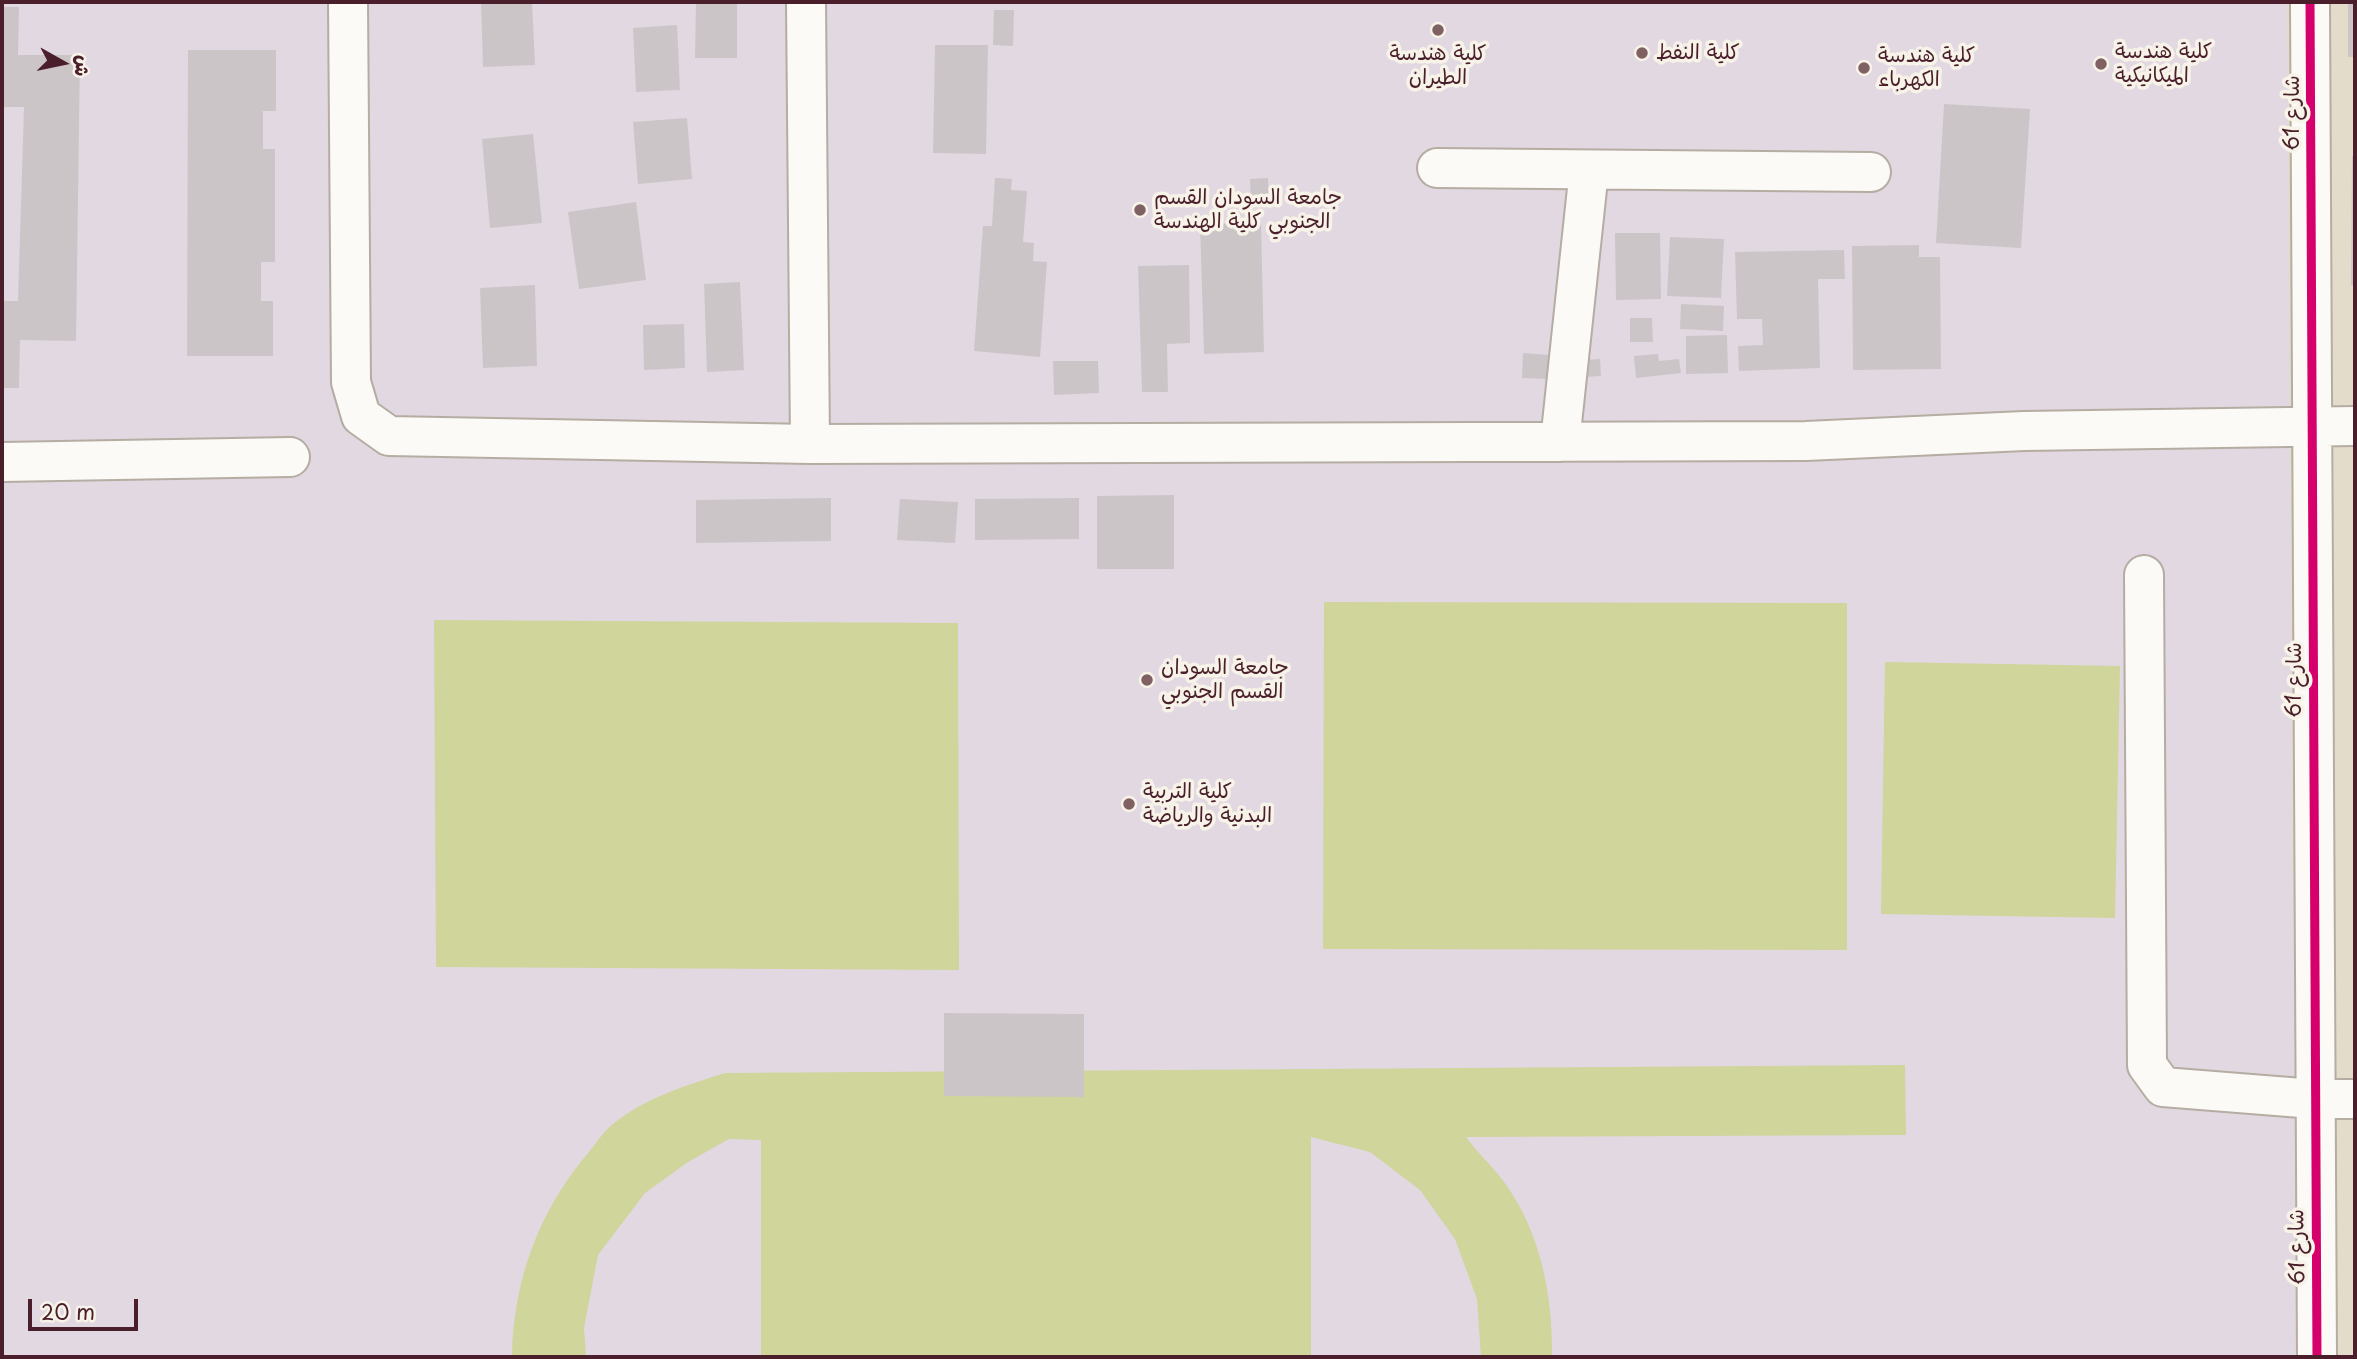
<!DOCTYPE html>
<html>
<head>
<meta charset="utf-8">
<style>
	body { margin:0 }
	#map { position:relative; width:2357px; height:1359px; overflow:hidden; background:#e4dcca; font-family:"Playpen Sans","Playpen Sans Arabic",sans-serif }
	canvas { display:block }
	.frame { position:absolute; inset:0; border:4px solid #4a1f2b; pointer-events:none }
	.north { position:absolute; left:28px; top:28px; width:70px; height:70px; -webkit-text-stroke:5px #f7f3e8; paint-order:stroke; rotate:99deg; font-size:19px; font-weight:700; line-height:28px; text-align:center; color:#4a1f2b }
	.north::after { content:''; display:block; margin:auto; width:24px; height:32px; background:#4a1f2b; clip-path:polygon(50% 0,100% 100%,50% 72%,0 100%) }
	.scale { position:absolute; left:28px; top:1299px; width:110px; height:32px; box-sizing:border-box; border:4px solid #4a1f2b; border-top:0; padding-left:9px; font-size:21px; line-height:24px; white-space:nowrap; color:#4a1f2b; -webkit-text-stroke:5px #f7f3e8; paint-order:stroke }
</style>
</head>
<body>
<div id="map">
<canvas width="2357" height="1359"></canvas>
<div class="frame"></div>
<div class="north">ش</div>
<div class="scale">20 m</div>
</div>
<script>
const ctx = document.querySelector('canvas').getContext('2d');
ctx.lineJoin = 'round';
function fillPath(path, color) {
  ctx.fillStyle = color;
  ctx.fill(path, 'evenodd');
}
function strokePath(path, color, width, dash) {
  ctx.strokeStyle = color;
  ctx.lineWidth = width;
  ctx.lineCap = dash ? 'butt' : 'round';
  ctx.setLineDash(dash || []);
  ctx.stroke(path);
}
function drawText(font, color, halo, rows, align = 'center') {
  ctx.font = font + ' "Playpen Sans","Playpen Sans Arabic",sans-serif';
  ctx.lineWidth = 7;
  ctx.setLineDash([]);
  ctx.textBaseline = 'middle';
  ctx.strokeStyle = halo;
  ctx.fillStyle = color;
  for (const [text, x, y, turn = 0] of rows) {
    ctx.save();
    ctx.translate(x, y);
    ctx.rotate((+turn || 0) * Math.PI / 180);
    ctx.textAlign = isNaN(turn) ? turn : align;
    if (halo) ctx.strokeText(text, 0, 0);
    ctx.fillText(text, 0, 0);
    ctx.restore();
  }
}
const built = new Path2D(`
	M2,2h2285l9,1355h-2294z`);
const green = new Path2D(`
	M1324,602l523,1v347l-524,-1z
	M434,620l524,3 1,347 -523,-3z
	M1885,662l235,4 -5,252 -234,-4z
	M1905,1065l1,70 -440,2c10,14 24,27 35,41 39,50 52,117 51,179h-71l-4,-58 -22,-60 -35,-49 -50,-38 -59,-15v220h-550v-217l-32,-1 -41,23 -43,31 -47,62 -14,73 2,29h-74c1,-76 27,-147 77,-205 7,-9 15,-21 24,-28 32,-26 74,-39 112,-51z`);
const building = new Path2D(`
	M481,2h51l3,63 -52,2z
	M696,2h41v56h-42z
	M2348,2h7v55h-7z
	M2,7h17l-1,48h62l-4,286 -56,-1 -1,48h-17v-87h16l6,-194h-22z
	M994,10h20l-1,36 -20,-1z
	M677,25l3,65 -44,2 -3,-64z
	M935,45h53l-2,109 -53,-1z
	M188,50h88v61h-13v38h12v113h-14v39h12v55h-86z
	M1944,104l86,5 -9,139 -85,-5z
	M687,118l5,61 -54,5 -5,-62z
	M533,134l9,89 -52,5 -8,-89z
	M2352,156h3v129h-4z
	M995,178l17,1 -1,11 16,1 -4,51 11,1 -1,18 14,1 -7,95 -66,-6 9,-125h9z
	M1268,178l1,25h-18l-1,-24z
	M636,202l10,78 -67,9 -11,-77z
	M1261,223l3,129 -60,2 -4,-130z
	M1615,233h45l1,66 -45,1z
	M1670,237l54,2 -3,59 -54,-2z
	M1919,245v12h21l1,112 -88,1 -1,-124z
	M1844,250l1,29h-27l2,89 -81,3 -1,-25 25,-1 -1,-26h-25l-2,-67z
	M1189,265l1,78 -23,1 1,48h-26l-4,-126z
	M740,282l4,88 -37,2 -3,-88z
	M535,285l2,81 -54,2 -3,-80z
	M1681,304l43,2 -1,25 -43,-2z
	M1630,318h22l1,24h-23z
	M684,324l1,44 -41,2 -1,-45z
	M1727,335l1,38 -42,1v-38z
	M1523,353l26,2 -2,24 -25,-1z
	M1658,354l1,7 20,-2 2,14 -45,5 -2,-22z
	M1600,359l1,17 -16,1 -2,-17z
	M1053,361h45l1,32 -45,2z
	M1174,495v74h-77v-73z
	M831,498v43l-135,2v-43z
	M1079,498v41l-104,1v-41z
	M900,499l58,3 -3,41 -58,-3z
	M944,1013l140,1v83l-140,-1z`);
const minor = new Path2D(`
	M348,2l3,380 10,34 28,20 421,8
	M806,2l4,442 996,-3 218,-10 331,-5
	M2310,2l7,1355
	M1437,168l434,4
	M1560,442l29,-272
	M2,462l288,-5
	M2144,575l3,490 16,22 151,12h41`);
const cycleway = new Path2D(`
	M2310,2l7,1355`);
const markers = [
	[1438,30,7,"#806163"],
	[1642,53,7,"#806163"],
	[2101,64,7,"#806163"],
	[1864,68,7,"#806163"],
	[1140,210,7,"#806163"],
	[1147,680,7,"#806163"],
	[1129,804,7,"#806163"]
];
const poiNames = [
	["كلية هندسة",2115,52],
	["الميكانيكية",2115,76],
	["كلية النفط",1656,53],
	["كلية هندسة",1438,54,"center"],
	["الطيران",1438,78,"center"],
	["كلية هندسة",1878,56],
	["الكهرباء",1878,80],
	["جامعة السودان القسم",1154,198],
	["الجنوبي كلية الهندسة",1154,222],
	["جامعة السودان",1161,668],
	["القسم الجنوبي",1161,692],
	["كلية التربية",1143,792],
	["البدنية والرياضة",1143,816]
];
const streetNames = [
	["شارع 61",2293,113,-90],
	["شارع 61",2295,680,-90],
	["شارع 61",2298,1247,-91]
];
fillPath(built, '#e2d8e1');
fillPath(green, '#cfd59b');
fillPath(building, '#ccc5c8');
strokePath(minor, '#b5aca2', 42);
strokePath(minor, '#fbfaf7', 38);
strokePath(cycleway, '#d6006c', 9);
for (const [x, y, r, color] of markers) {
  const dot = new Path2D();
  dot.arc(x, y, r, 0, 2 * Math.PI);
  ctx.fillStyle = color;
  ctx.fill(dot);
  strokePath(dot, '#f7f3e8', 2.5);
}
drawText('21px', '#4a1f2b', '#f7f3e8', poiNames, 'left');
drawText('21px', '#4a1f2b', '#f7f3e8', streetNames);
</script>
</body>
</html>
